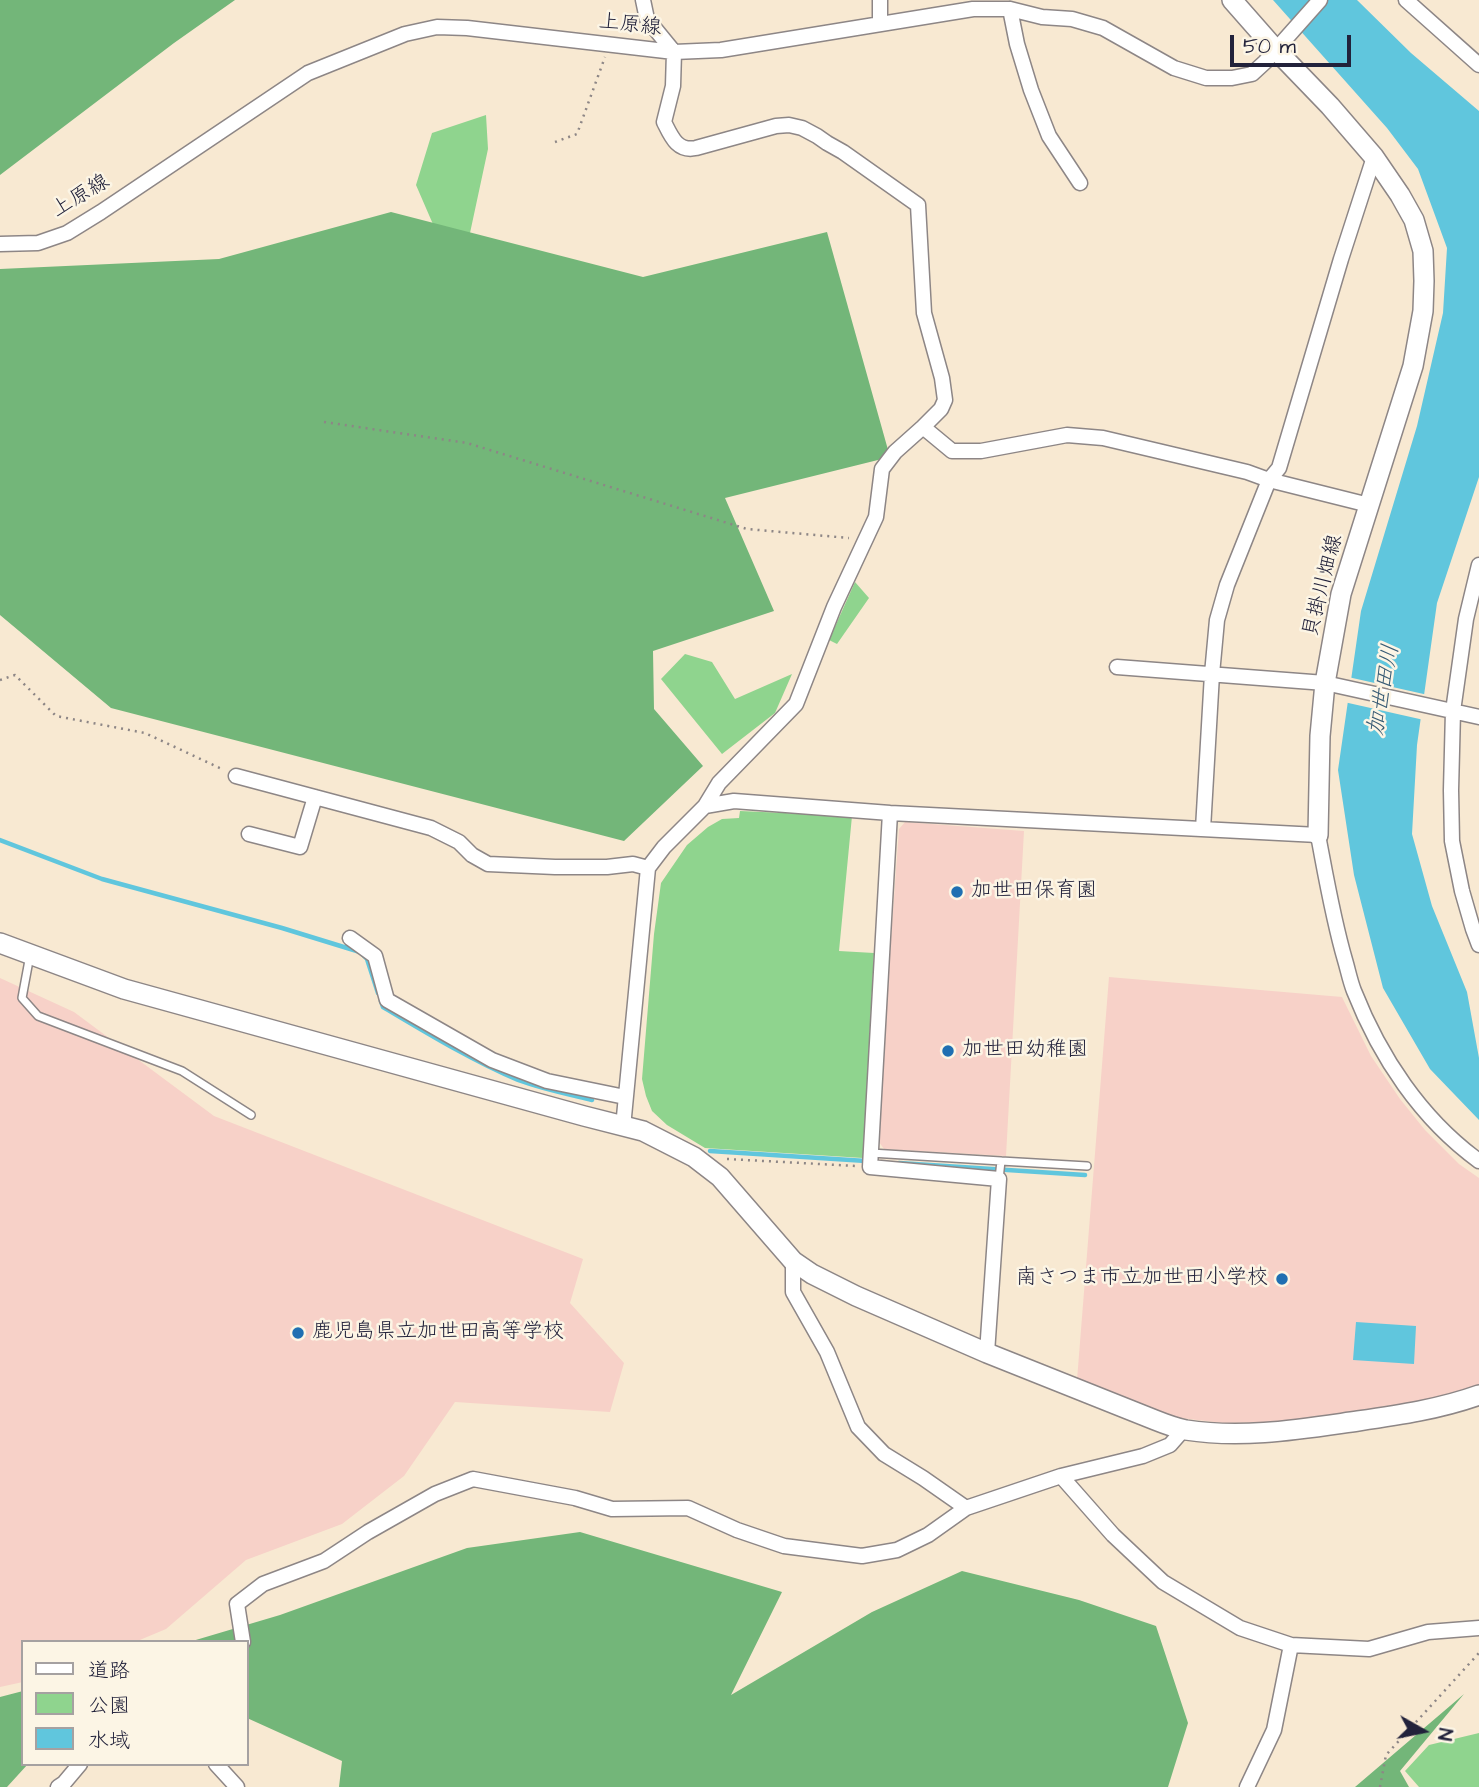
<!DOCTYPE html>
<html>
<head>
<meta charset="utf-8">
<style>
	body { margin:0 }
	#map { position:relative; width:1479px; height:1787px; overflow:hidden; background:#f8e9d2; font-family:"Architects Daughter","Klee One",sans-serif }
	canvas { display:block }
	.legend { position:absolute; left:21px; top:1640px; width:228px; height:126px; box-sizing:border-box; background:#fcf5e5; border:2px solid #a5a1a1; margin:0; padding:9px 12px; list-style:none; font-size:21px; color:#22223b }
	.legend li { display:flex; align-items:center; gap:14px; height:35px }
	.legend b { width:35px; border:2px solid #a5a1a1 }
	.north { position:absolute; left:1388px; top:1696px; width:70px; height:70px; -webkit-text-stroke:5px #fcf5e5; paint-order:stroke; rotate:99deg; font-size:19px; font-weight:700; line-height:28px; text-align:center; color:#22223b }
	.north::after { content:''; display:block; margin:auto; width:24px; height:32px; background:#22223b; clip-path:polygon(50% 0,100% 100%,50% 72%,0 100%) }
	.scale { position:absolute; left:1230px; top:35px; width:121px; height:32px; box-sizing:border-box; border:4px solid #22223b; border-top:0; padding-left:9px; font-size:21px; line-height:24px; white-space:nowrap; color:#22223b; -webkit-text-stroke:5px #fcf5e5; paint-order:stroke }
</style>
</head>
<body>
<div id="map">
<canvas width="1479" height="1787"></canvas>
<ul class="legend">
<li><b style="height:9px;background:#fff"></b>道路</li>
<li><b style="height:19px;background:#8fd48e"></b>公園</li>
<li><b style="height:19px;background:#60c6dd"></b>水域</li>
</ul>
<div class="north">N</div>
<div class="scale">50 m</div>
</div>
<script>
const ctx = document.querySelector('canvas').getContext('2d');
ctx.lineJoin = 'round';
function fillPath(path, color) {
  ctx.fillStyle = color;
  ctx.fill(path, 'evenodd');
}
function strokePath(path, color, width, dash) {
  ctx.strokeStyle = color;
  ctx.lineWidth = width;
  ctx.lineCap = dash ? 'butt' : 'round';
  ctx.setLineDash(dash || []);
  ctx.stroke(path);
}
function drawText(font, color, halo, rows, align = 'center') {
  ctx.font = font + ' "Architects Daughter","Klee One",sans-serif';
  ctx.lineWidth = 5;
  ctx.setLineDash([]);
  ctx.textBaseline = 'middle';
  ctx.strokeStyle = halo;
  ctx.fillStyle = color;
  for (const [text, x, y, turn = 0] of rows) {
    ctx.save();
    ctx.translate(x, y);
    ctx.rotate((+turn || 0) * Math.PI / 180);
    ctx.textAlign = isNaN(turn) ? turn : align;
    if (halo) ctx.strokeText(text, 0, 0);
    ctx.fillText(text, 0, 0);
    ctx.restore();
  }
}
const built = new Path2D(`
	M905,822l119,9 -18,325 -122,-7 -5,-7 11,-189 9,-124z
	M1109,977l233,20 29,59 29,43 25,31 34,34 20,14v209l-53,14 -145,21 -58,1 -51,-6 -95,-37z
	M0,978l74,34 140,104 369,143 -13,44 54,60 -14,49 -155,-10 -51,74 -62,48 -96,36 -80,69 -31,13h-112v40l-23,5z`);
const green = new Path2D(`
	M486,115l2,34 -24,112 -22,-16 -26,-60 16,-52z
	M855,582l14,16 -32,46 -8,-4z
	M685,654l27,8 23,37 57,-25 -17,39 -53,41 -61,-75z
	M740,811l112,5 -13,135 35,2 -11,205 -158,-10 -38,-23 -15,-14 -6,-15 -4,-17 12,-145 7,-51 26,-38 21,-18 14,-8 17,-1z
	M1479,1733v54h-60l-14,-16 24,-26z`);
const forest = new Path2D(`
	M0,0h235l-61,43 -174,132z
	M391,212l252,65 184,-45 63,225 -165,41 49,113 -121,40 1,58 49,57 -79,75 -513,-133 -111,-93v-346l219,-10z
	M580,1532l202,60 -51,103 141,-83 90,-41 117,29 77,26 32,97 -20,64h-829l3,-26 -95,-43v-76h-58l91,-27 187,-67z
	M23,1691v73h5l-21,23h-7v-90z
	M1464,1694l-64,77 9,16h-54z`);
const water = new Path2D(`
	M1273,0h84l54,53 68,58v366l-42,126 -20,142 -5,89 20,72 35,86 12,66v62l-49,-51 -47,-81 -29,-113 -16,-105 23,-159 56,-185 26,-113 4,-65 -29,-79 -31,-41z
	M1356,1322l60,4 -2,38 -61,-4z`);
const pier = new Path2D(`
	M1348,677l80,18 -4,25 -80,-18z`);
const stream = new Path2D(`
	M0,840l102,39 180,49 78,24 7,7 11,34
	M381,1001l2,6c44,26 88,53 135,73 24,9 49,14 74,20
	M710,1151l156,10
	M899,1163l186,12`);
const path = new Path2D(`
	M555,142l22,-8 28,-77
	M324,422l143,21 280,86 102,9
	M0,680l15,-5 41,41 89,17 79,37
	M727,1159l130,7
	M1380,1787l6,-32 93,-102`);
const lane = new Path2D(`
	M30,955l-8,43 16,18 144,55 69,44
	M871,1153l130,8
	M999,1179l2,-18 86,5`);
const street = new Path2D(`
	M880,0v23
	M1406,0l73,65
	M1010,9l7,35 14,46 18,46 31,47
	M0,244l38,-1 29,-10 34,-21 207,-139 97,-39 32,-7 30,1 207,24 47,-2 252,-41h37l32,8 30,2 31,9 71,40 32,10h26l20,-4 13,-12 55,-62
	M923,427l29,24h29l86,-16 36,3 144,34 22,8 100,25
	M1479,565l-13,54 -13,92 -2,79 1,51 10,50 11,38 6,16
	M1117,667l208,16 154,34
	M236,776l195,52 28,14 13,13 16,9 67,3h52l26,-3 15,4
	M705,806l29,-5 156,12 428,22c8,42 15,84 27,125 3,10 5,21 9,31 26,66 67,128 125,170
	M890,813l-20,354 129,12 -12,174
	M1203,829l9,-155 5,-54 10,-35 42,-105 10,-12 62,-209 33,-102
	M249,834l51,13 15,-50
	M350,938l25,18 12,44 105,60 55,21 78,16
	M623,1127l25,-259 16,-21 41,-41 14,-23 77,-79 38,-97 42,-90 6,-48 13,-17 28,-25 18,-18 4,-9 -3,-22 -18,-65 -6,-108 -75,-53 -16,-9 -10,-7 -15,-8 -13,-3 -13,1 -80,22c-19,4 -25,-12 -32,-26l9,-36 1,-34 -27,-33 -4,-19
	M793,1261v31l34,60 31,75 26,27 39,24 43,30
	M1061,1476l52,59 50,47 77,46 51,17 78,4 59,-17 51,-4
	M243,1642l-6,-38 26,-20 61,-23 44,-29 67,-38 38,-15 102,19 37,11 76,-1 49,22 47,16 78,10 35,-6 31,-15 38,-27 95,-32 82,-20 27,-11 14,-16
	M216,1764l21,23
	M58,1787l6,-4 16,-19
	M1247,1787l27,-57 17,-85`);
const secondary = new Path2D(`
	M1232,0l44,50 54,56 44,51 26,38 14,25 9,31 1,30 -1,30 -10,55 -72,228 -16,89 -5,53 -2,99
	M0,943l124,46 460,127 59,15 51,26 26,20 73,84 19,13 44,22 131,57 168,67c10,4 21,8 31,10 58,9 115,-1 172,-9 41,-6 82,-12 121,-26`);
const markers = [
	[957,892,7,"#1f6fb2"],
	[948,1051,7,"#1f6fb2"],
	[1282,1279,7,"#1f6fb2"],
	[298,1333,7,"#1f6fb2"]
];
const streetNames = [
	["上原線",630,26,6],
	["上原線",81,197,-31],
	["貝掛川畑線",1324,586,-76]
];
const poiNames = [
	["加世田保育園",971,892],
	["加世田幼稚園",962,1051],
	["南さつま市立加世田小学校",1268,1279,"right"],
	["鹿児島県立加世田高等学校",312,1333]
];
const waterNames = [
	["加世田川",1385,690,-80]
];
fillPath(built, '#f7d1c8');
fillPath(green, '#8fd48e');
fillPath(forest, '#73b679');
fillPath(water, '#60c6dd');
fillPath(pier, '#f8e9d2');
strokePath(stream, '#60c6dd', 4.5);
strokePath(lane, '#8d8686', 10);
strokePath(street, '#8d8686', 17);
strokePath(secondary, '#8d8686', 22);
strokePath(path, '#8d8686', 2.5, [2, 5]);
strokePath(lane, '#fff', 7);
strokePath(street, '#fff', 14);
strokePath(secondary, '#fff', 19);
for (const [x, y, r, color] of markers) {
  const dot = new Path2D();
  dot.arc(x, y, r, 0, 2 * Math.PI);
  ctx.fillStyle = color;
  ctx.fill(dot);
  strokePath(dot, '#fcf5e5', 2.5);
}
drawText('21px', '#22223b', '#fcf5e5', streetNames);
drawText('21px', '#22223b', '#fcf5e5', poiNames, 'left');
drawText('italic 23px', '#385b74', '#fcf5e5', waterNames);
</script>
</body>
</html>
